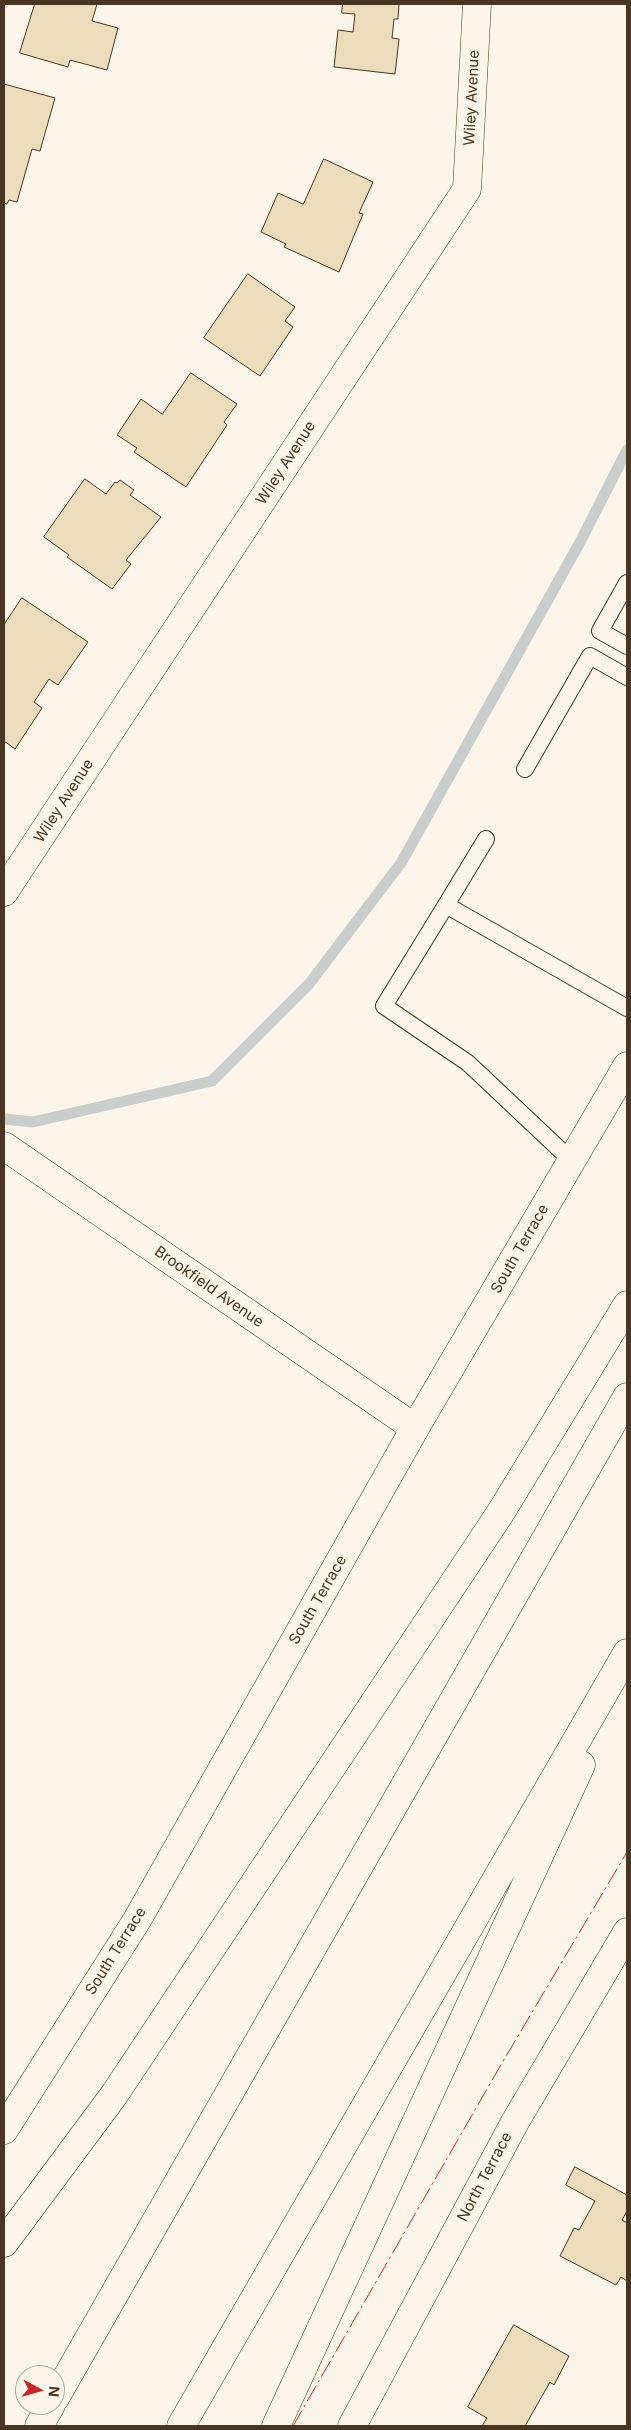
<!DOCTYPE html>
<html>
<head>
<meta charset="utf-8">
<style>
	body { margin:0 }
	#map { position:relative; width:631px; height:2430px; overflow:hidden; background:#fbf6e9; font-family:Inter,sans-serif }
	canvas { display:block }
	.frame { position:absolute; inset:0; border:5px solid #4a3520; pointer-events:none }
	.north { position:absolute; left:15px; top:2365px; width:50px; height:50px; box-sizing:border-box; background:#fbf6e9; border:1px solid #b4a999; border-radius:50%; rotate:96deg; font-size:14px; font-weight:700; line-height:20px; text-align:center; color:#4a3520 }
	.north::after { content:''; display:block; margin:auto; width:18px; height:22px; background:#c62828; clip-path:polygon(50% 0,100% 100%,50% 72%,0 100%) }
</style>
</head>
<body>
<div id="map">
<canvas width="631" height="2430"></canvas>
<div class="frame"></div>
<div class="north">N</div>
</div>
<script>
const ctx = document.querySelector('canvas').getContext('2d');
ctx.lineJoin = 'round';
function strokePath(path, color, width, dash) {
  ctx.strokeStyle = color;
  ctx.lineWidth = width;
  ctx.lineCap = dash ? 'butt' : 'round';
  ctx.setLineDash(dash || []);
  ctx.stroke(path);
}
function fillPath(path, color) {
  ctx.fillStyle = color;
  ctx.fill(path, 'evenodd');
}
function drawText(font, color, halo, rows, align = 'center') {
  ctx.font = font + ' Inter,sans-serif';
  ctx.lineWidth = 4;
  ctx.setLineDash([]);
  ctx.textBaseline = 'middle';
  ctx.strokeStyle = halo;
  ctx.fillStyle = color;
  for (const [text, x, y, turn = 0] of rows) {
    ctx.save();
    ctx.translate(x, y);
    ctx.rotate((+turn || 0) * Math.PI / 180);
    ctx.textAlign = isNaN(turn) ? turn : align;
    if (halo) ctx.strokeText(text, 0, 0);
    ctx.fillText(text, 0, 0);
    ctx.restore();
  }
}
const stream = new Path2D(`
	M4,1119l29,3 179,-41 97,-97 92,-121 178,-319 48,-94`);
const building = new Path2D(`
	M35,4h62l-5,17 26,7 -11,42 -37,-10 -2,7 -48,-14z
	M343,4h56l-1,15h-4l-2,19 7,1 -4,35 -61,-7 4,-37 15,2 2,-18 -13,-1z
	M4,84l51,14 -15,53 -8,-2 -15,53 -8,-2 -2,4 -3,-1z
	M324,159l49,23 -14,31 4,1 -24,58 -55,-25 2,-3 -25,-12 17,-39 25,11z
	M248,274l47,33 -10,14 8,6 -33,49 -56,-38z
	M191,373l46,31 -13,18 3,3 -41,62 -52,-35 3,-4 -20,-13 24,-36 21,15z
	M85,479l21,15 9,-12 2,1 3,-3 14,10 -4,5 31,22 -35,43 5,4 -19,25 -45,-32 2,-2 -25,-18z
	M22,598l66,44 -30,43 -9,-6 -15,23 8,6 -27,41 -11,-8v-116z
	M575,2167l52,28v16l-5,9 5,3v58l-6,-4 -5,8 -56,-29 14,-28 5,2 16,-29 -29,-16z
	M514,2325l55,31 -15,29 -4,-3 -25,44h-43l5,-8 -19,-11z`);
const lane = new Path2D(`
	M627,583l-27,48 27,15
	M525,769l65,-113 37,21
	M446,905l40,-66
	M572,1161l-104,-98 -84,-57 62,-101 181,103`);
const street = new Path2D(`
	M4,892l463,-703 10,-185
	M4,1146l411,282`);
const secondary = new Path2D(`
	M4,2130l133,-210 278,-492 212,-362
	M352,2426l163,-304 112,-190`);
const highway = new Path2D(`
	M4,2243l110,-148 387,-583 126,-207
	M55,2398l572,-1001
	M39,2426l12,-21
	M181,2426l446,-773
	M276,2426l305,-661`);
const power = new Path2D(`
	M293,2426l209,-363 125,-211`);
const streetNames = [
	["Wiley Avenue",472,98,-87],
	["Wiley Avenue",286,463,-57],
	["Wiley Avenue",64,801,-57],
	["South Terrace",520,1249,-60],
	["Brookfield Avenue",209,1287,35],
	["South Terrace",318,1600,-60],
	["South Terrace",116,1951,-58],
	["North Terrace",485,2177,-62]
];
strokePath(stream, '#c9cecd', 11);
fillPath(building, '#ecdcbc');
strokePath(building, '#4a3520', 1);
strokePath(lane, '#4a3520', 18);
strokePath(street, '#4a3520', 29);
strokePath(secondary, '#4a3520', 29);
strokePath(highway, '#4a3520', 29);
strokePath(lane, '#fbf6e9', 16);
strokePath(street, '#fbf6e9', 28);
strokePath(secondary, '#fbf6e9', 28);
strokePath(highway, '#fbf6e9', 28);
strokePath(power, '#c62828', 1, [18, 4, 2.5, 4]);
drawText('15px', '#4a3520', '#fbf6e9', streetNames);
</script>
</body>
</html>
